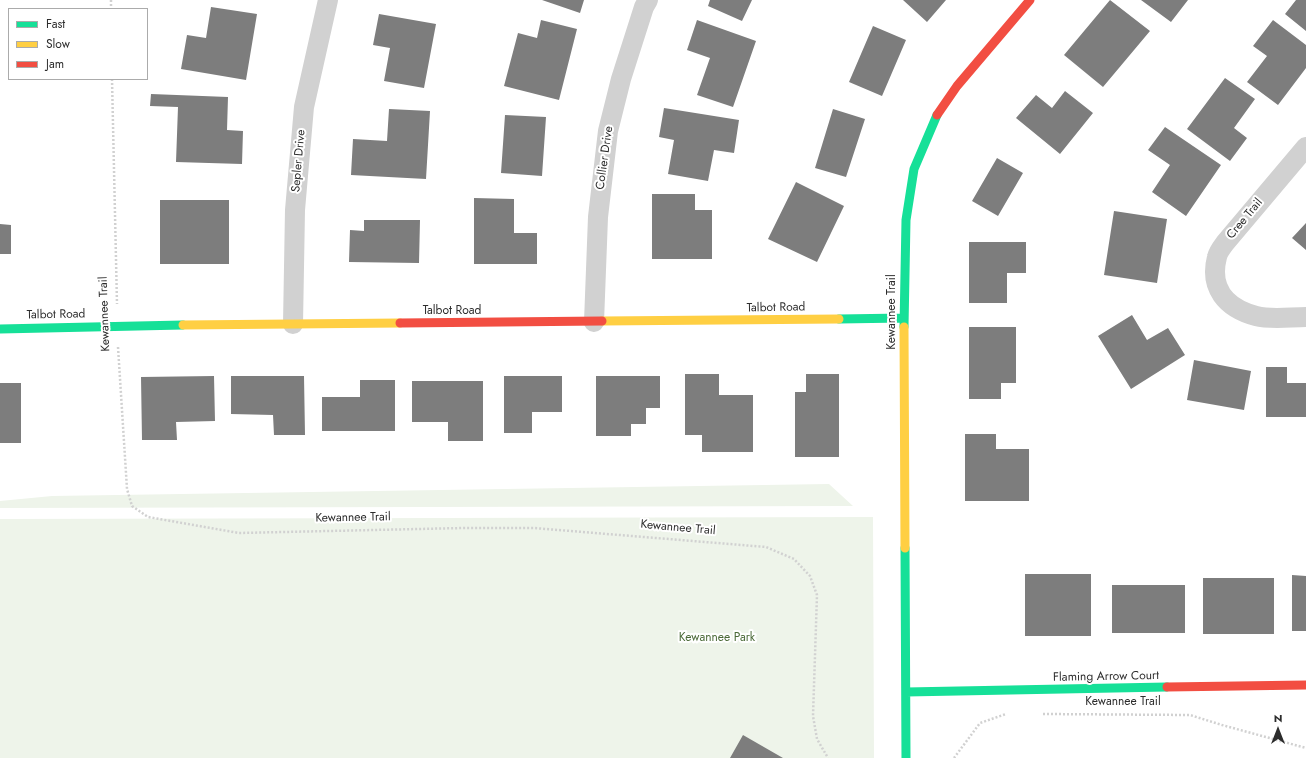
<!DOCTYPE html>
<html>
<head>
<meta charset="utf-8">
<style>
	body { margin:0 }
	#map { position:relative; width:1306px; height:758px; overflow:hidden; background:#fff; font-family:Jost,sans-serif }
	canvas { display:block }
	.legend { position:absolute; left:8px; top:8px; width:140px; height:72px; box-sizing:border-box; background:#fff; border:1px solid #ababab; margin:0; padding:5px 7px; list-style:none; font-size:12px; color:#2c2c2c }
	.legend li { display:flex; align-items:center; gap:8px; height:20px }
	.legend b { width:20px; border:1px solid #ababab }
	.north { position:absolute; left:1258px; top:710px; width:40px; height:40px; -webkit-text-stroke:3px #fff; paint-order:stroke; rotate:0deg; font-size:11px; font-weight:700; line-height:16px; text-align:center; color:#2c2c2c }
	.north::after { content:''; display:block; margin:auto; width:14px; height:18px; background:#2c2c2c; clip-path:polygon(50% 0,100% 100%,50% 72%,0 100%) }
</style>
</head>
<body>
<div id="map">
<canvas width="1306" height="758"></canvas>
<ul class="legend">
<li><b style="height:5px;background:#16e098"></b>Fast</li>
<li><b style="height:5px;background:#ffcf43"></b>Slow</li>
<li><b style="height:5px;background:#f24e42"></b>Jam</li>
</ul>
<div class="north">N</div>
</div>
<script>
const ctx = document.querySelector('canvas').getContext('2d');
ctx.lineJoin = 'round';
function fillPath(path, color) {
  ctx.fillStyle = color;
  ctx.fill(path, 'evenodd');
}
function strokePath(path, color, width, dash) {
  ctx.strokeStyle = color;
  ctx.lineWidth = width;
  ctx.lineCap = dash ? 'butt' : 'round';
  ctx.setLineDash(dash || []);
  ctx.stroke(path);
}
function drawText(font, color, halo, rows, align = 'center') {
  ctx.font = font + ' Jost,sans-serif';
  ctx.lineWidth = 4;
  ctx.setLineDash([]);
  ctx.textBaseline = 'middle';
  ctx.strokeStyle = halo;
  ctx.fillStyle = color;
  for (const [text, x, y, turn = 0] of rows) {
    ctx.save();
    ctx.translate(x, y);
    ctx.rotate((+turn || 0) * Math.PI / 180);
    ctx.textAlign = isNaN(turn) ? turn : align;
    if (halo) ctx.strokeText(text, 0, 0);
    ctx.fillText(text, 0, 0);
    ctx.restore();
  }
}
const green = new Path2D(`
	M829,484l24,22 -853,2v-7l52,-5z
	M873,517l1,241h-874v-239z`);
const building = new Path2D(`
	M542,0h42l-4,13z
	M710,0h42l-10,21 -34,-15z
	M903,0h43l-19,22z
	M1110,0l40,31 -47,56 -39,-32z
	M1141,0h47l-17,22z
	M1296,0h10v31l-21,-17z
	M211,7l46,7 -11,66 -65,-11 6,-34 19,3z
	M379,14l57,10 -12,64 -40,-7 6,-33 -17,-3z
	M541,20l36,9 -18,71 -55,-14 14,-53 19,5z
	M697,20l59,21 -23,66 -36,-12 13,-37 -23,-8z
	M1273,20l33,25v23l-28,37 -31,-23 20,-26 -14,-10z
	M873,26l33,14 -24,56 -33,-14z
	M1225,78l30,21 -21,29 13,10 -17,23 -43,-32z
	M1065,91l28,22 -33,41 -44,-36 20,-23 16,13z
	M151,94l77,3 -1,33 16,1 -1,33 -66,-2 2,-55 -28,-1z
	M664,108l75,12 -5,33 -20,-3 -6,31 -40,-7 6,-34 -15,-3z
	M389,109l41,2 -4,68 -75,-4 2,-36 34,2z
	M833,109l32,10 -19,58 -31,-9z
	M505,115l41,2 -4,59 -41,-3z
	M1165,127l56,38 -35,51 -34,-24 18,-27 -22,-15z
	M997,158l26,15 -25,43 -26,-15z
	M796,182l48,24 -27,56 -49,-23z
	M652,194h43v16h17v49h-60z
	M474,198l40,1v34h23v31h-63z
	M160,200h69v64h-69z
	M1114,211l53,8 -10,64 -53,-8z
	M364,220h56l-1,43 -70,-1 1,-32 14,1z
	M1306,223v27l-14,-12z
	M0,224l11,1v29h-11z
	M969,242h57v31h-19v30h-38z
	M1132,315l15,25 21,-12 17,27 -54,34 -33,-53z
	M969,327h47v56h-15v16h-32z
	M1194,360l57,11 -7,39 -57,-10z
	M1266,367h21v16h19v34h-40z
	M685,374h34v21h34v57h-51v-17h-17z
	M806,374h33v83h-44v-65h11z
	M214,376l1,45 -39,1 1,18h-35l-1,-63z
	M231,376h73l1,59h-31l-1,-20 -42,-1z
	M504,376h58v36h-30v21h-28z
	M596,376h64v32h-14v16h-15v12h-35z
	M360,380h35v51h-73v-34h38z
	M412,381h71v60h-35v-19h-36z
	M0,383h21v60h-21z
	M965,434h31v15h33v52h-64z
	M1025,574h66v62h-66z
	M1292,575l14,1v55h-14z
	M1203,578h71v56h-71z
	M1112,585h73v48h-73z
	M743,735l40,23h-53z`);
const path = new Path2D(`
	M111,0v9
	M112,79l5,225
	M118,347l9,142 5,17 16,11 91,16 224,-5h71l232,19 28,12 16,17 7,19 -4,121 4,23 11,19
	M1043,714l147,1 32,10 84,23
	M954,758l26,-35 26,-9`);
const street = new Path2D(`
	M1306,147l-81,96c-3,4 -7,9 -8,14 -8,31 9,51 39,59 15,4 34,1 50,1
	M594,322l4,-105 10,-86 13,-52 23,-72 4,-7
	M293,324l2,-114 9,-103 24,-107`);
const fast = new Path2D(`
	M839,319l65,-1
	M904,327l2,-107 8,-51 23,-54
	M0,329l183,-4
	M905,548l1,210
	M906,692l261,-5`);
const slow = new Path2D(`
	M602,321l237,-2
	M183,325l217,-2
	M904,327l1,221`);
const jam = new Path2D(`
	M937,115l20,-29 73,-86
	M400,323l202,-2
	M1167,687l139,-2`);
const streetNames = [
	["Collier Drive",605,158,-82],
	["Sepler Drive",299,161,-85],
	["Cree Trail",1245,219,-50],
	["Talbot Road",776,308,-1],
	["Talbot Road",452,311],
	["Kewannee Trail",892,312,-90],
	["Kewannee Trail",105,314,-92],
	["Talbot Road",56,315,-1],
	["Kewannee Trail",353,518,-1],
	["Kewannee Trail",678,528,5],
	["Flaming Arrow Court",1106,677,-1],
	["Kewannee Trail",1123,702]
];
const parkNames = [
	["Kewannee Park",717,638]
];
fillPath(green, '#eef4ea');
fillPath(building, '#7d7d7d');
strokePath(path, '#d1d1d1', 2.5, [2, 2]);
strokePath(street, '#d1d1d1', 20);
strokePath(fast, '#16e098', 9);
strokePath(slow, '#ffcf43', 9);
strokePath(jam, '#f24e42', 9);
drawText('12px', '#2c2c2c', '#fff', streetNames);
drawText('12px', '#4b6a38', '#fff', parkNames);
</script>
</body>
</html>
